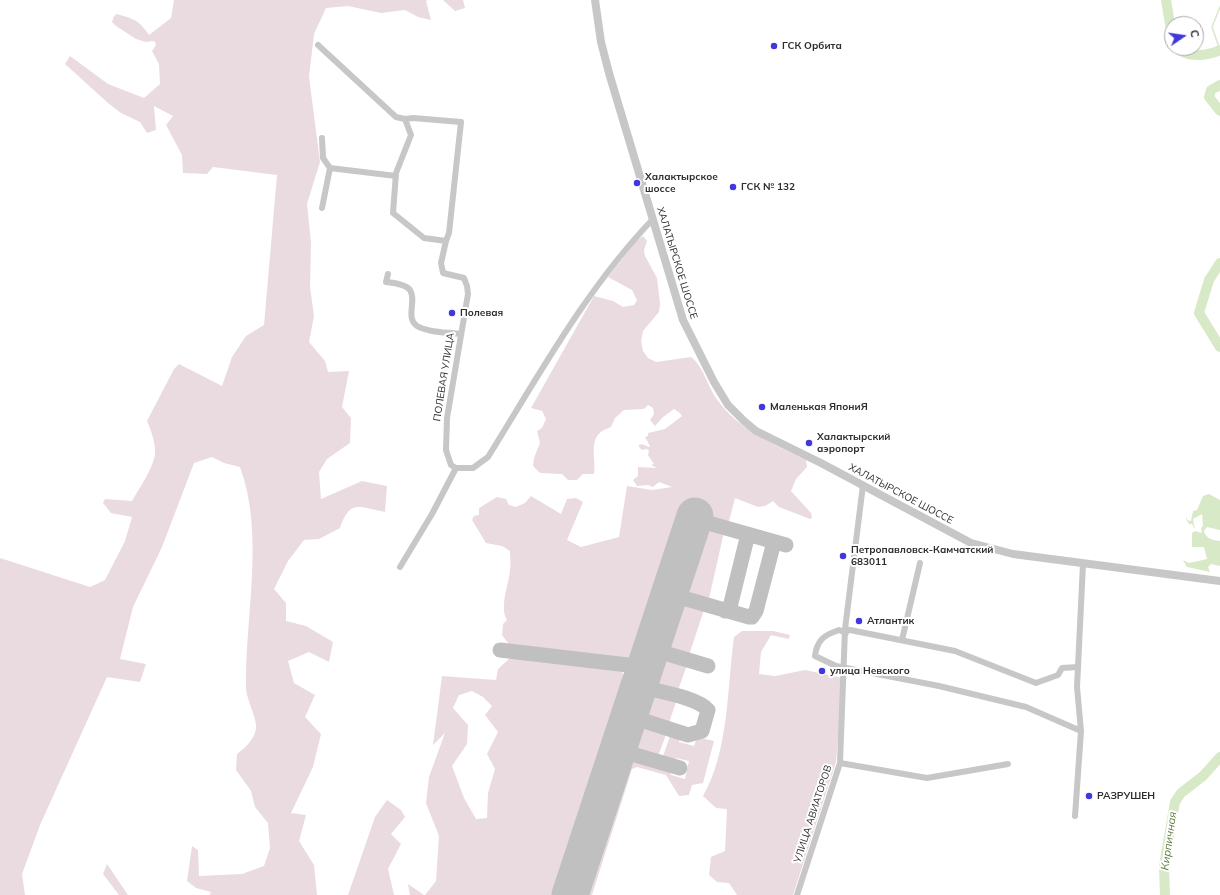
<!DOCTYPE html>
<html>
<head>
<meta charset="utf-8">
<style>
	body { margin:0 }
	#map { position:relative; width:1220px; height:895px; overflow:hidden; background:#fff; font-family:Mulish,sans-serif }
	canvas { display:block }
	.north { position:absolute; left:1164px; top:16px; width:40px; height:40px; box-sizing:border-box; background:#fff; border:1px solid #ababab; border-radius:50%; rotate:77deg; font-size:11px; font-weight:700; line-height:16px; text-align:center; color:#2d2d2d }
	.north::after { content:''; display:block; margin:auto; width:14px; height:18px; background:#4037dd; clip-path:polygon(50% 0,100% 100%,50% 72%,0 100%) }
</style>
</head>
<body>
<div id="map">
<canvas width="1220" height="895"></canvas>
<div class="north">С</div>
</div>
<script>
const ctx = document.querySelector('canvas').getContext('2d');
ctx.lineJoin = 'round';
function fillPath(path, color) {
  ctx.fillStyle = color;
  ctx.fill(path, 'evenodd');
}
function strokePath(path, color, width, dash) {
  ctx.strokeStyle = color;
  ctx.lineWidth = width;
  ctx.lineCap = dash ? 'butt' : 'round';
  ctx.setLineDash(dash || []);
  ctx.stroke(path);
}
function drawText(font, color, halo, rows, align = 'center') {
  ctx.font = font + ' Mulish,sans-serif';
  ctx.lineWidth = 4;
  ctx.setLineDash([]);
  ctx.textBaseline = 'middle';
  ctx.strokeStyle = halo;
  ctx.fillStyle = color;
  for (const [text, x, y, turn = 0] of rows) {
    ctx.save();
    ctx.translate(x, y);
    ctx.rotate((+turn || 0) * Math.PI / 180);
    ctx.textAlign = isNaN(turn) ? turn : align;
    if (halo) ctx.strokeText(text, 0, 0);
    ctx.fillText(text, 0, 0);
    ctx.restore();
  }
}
const green = new Path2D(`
	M174,0h254l-2,1 5,19 -13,-3 -13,-7 -24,3 -33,-7 -22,2 -12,26 -5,43 11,85 -13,42 4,39 -1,44 4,29 -5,26 16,19 3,11 21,-1 -7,36 9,11 -1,25 -23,16 -8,13 2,27 41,-18 25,5 -2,26c-26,-5 -35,-13 -45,16l-21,11 -15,1 -16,21 -14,28 12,14v18l20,5 27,16 -4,20 -20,-10 -21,9 6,22 21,12 -10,22 16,17 -8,33 -22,46 15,2 -7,26 15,24 3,30h-107l1,-3 -15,-4 -9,-7 5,-35 6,4 1,26 43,-2 22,-8 6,-18 -2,-25 -13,-16 -4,-16 -15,-21 1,-16c8,-6 18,-15 19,-26 1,-10 -10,-29 -10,-41 -1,-71 19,-152 -6,-220l-16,-4 -12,-6 -18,6 -32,84 -29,60 -13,52 26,5 -6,18 -33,-5 -67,148 -18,49 3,21h-25v-337l90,29 15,-7 20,-39 7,-24 -21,-4 -8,-10 2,-4 27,2c8,-14 20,-31 23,-46 1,-11 -4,-25 -8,-34l27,-52 5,-5 43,22 10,-29 14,-21 18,-11 13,-150 -64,-8 -6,7 -24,-1 -1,-18 -16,-30 7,-9 -19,-10 2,24 -9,3 -7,-11 -19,-9 -13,-10 -43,-39 5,-8 38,28 36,14 16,-14 -1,-20 -7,-13 4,-6 -1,-3 -2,-1 -7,1 -10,-3 -20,-13 -4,-4 2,-6 3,-2c17,5 22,6 32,21l22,-17z
	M443,0h20l2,8 -10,3z
	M643,236l4,5 -3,9 1,6 12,22 3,26 -1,8 -16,19 -2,10 2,10 5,7 8,4 35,-5c12,9 17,29 25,41 22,32 57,46 90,62l1,7 -11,12 -5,12 20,22 1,5 -2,1 -31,-12 -6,-6 -8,5 -7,1 -23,-9 -7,27 -45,-12 -47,144 -11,5 -114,-15 -9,-12 1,-11 4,-4c-8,-13 2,-36 3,-50 1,-6 0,-13 0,-19l-8,-5 -16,-3 -14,-23 2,-4 5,-1v-7l18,-11 9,2 3,6 7,2 9,-4 6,-7 30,18 6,-15 9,-1 7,4 -16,38 14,7 38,-10 8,-51 25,4 20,-3 -13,-5 -6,5 -5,-2 -11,1 -4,-6 5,-4v-9l19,1 -6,-3 3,-1 -6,-9 1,-4 -2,-2 -5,1 -3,-3v-2l3,-1 7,3 1,-1 -5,-9 3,-1v-3l17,-4 17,-13 -2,-3 -6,-4 -12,9 -7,8 -5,-6 4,-6 -1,-6 -5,-3 -4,4 -20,1 -9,8 -4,9c-26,8 -14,29 -17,47h-11l-6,6h-9l-6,-6 -22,-1 -7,-7 1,-8 6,-15 -3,-12 5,-3 4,-9 -4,-8 -11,-3 63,-112 19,5 10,6 11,-2 3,-5 -5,-10 -24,-13 29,-37z
	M705,526l19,6 -16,71 -25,-9z
	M680,602l24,8 -15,45 -23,-8z
	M742,631h31l17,4 -1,4 -18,-4 -10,17 -2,22 16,2 30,-6 38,8 -7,84 -43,133h-56l-8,-12 -12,-1 -8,-7 2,-18 14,-6 2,-42 -11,-1 -13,-12c26,-45 24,-108 31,-159z
	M511,657l105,11 6,4 4,11 -69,212h-132l11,-14 3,-45 -13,-33 3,-26 16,-44 -12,12 9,-69 54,4 2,-11zM472,691l11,6 9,9 -7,9 13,17 -11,22 8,15 -7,24 -1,25 -11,1 -12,-21 -12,-32 15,-22 1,-19 -15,-17 6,-13z
	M663,657l24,8 -10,28 -24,-8z
	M650,693l26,9 -8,24 -26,-9z
	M640,723l27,9 -10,27 -26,-9z
	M671,733l9,3 -1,6 15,4 3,-9 17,4 -11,42 -11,2 -3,10 -10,1 -13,-21 -29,-8 -5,2 -40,126h-8l45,-137 38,10 3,1 1,6 14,4 4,-18 -13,-3 -2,5 -12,-4z
	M387,800l14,10 4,7 -14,17 10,10 -13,25 6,26h-46l27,-78z
	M107,864l21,31h-9l-16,-21z
	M408,884l16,11h-14z`);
const water = new Path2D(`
	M1209,494l11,6v30l-13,-3 -3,4c2,8 9,9 16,10v25l-9,-2 -3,3 2,5 -23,-5 -4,-7 6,3 18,-4 -3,-12h-12v-14l3,-2 7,2 -1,-4 2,-4 -1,-11 -9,5 2,10 -3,-5h-3l-3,-5 1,-2v3l4,1 2,-10 4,-1 6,-14z`);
const stream = new Path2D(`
	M1220,50l-8,-23 8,-20`);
const river = new Path2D(`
	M1166,0l6,36
	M1177,48c10,10 31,8 43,2
	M1220,85l-9,5 -2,7 11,14
	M1220,263l-11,17 -10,33 21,34
	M1165,895l-1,-29 11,-64 6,-9 22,-17 17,-19`);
const taxiway = new Path2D(`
	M694,519l92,26
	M669,594l80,23h3l4,-6 18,-69
	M725,611l5,-4 18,-73
	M651,649l57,17
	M500,650l145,17
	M629,716l59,19 14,-4 6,-21c-11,-13 -53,-19 -69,-24
	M618,750l62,18`);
const runway = new Path2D(`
	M570,895l125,-379`);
const minor = new Path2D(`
	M318,45l78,72 9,2 6,16 -15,38 -3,40 31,25 22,3 -5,22 2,10 21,5 3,8 1,8 -21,124 -1,32 5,15 5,3
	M405,119l8,-1 48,4 -12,111 -3,8
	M322,138l1,20 7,10
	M322,208l8,-40 66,8
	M388,274l-2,8c7,1 20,2 24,8 7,10 -5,28 7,36 12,7 31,6 44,8
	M400,567l32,-53 24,-46h17l15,-11c51,-82 98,-168 165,-238
	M845,629l110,22 81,32 22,-8 4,-7 16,-1
	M846,633l-7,-3c-15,5 -22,10 -24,26l21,10 103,20 87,21 55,24
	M902,640l18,-77
	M840,763l87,15 81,-14
	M1075,816l6,-85 -4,-44 6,-123
	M797,895l43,-132 5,-134 18,-144`);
const tertiary = new Path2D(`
	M595,0l6,42 8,31 74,247 31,62 14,23 16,16 12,10 65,32 150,80 42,11 207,27`);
const markers = [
	[774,46,4,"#4037dd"],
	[637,183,4,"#4037dd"],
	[733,187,4,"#4037dd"],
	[452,313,4,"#4037dd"],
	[762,407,4,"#4037dd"],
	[809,443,4,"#4037dd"],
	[843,556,4,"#4037dd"],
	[859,621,4,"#4037dd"],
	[822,671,4,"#4037dd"],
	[1089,796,4,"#4037dd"]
];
const poiNames = [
	["ГСК Орбита",782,46],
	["Халактырское",645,177],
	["шоссе",645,189],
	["ГСК № 132",741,187],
	["Полевая",460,313],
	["Маленькая ЯпониЯ",770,407],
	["Халактырский",817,437],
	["аэропорт",817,449],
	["Петропавловск-Камчатский",851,550],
	["683011",851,562],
	["Атлантик",867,621],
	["улица Невского",830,671],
	["РАЗРУШЕН",1097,796]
];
const streetNames = [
	["ХАЛАТЫРСКОЕ ШОССЕ",677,263,73],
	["ПОЛЕВАЯ УЛИЦА",444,377,-81],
	["ХАЛАТЫРСКОЕ ШОССЕ",901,494,28],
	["УЛИЦА АВИАТОРОВ",813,814,-72]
];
const waterNames = [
	["Кирпичная",1169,841,-82]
];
fillPath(green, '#eadbe1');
fillPath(water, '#d8e9c8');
strokePath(stream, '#d8e9c8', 1.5);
strokePath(river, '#d8e9c8', 10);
strokePath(taxiway, '#c0c0c0', 15);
strokePath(runway, '#c0c0c0', 37);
strokePath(minor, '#c7c7c7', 6);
strokePath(tertiary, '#c7c7c7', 8);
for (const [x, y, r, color] of markers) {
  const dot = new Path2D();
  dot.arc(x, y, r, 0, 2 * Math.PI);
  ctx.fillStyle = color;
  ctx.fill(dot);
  strokePath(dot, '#fff', 1.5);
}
drawText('bold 10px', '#2d2d2d', '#fff', poiNames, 'left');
drawText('10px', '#2d2d2d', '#fff', streetNames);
drawText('italic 11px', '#5c7f3a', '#fff', waterNames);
</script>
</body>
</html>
